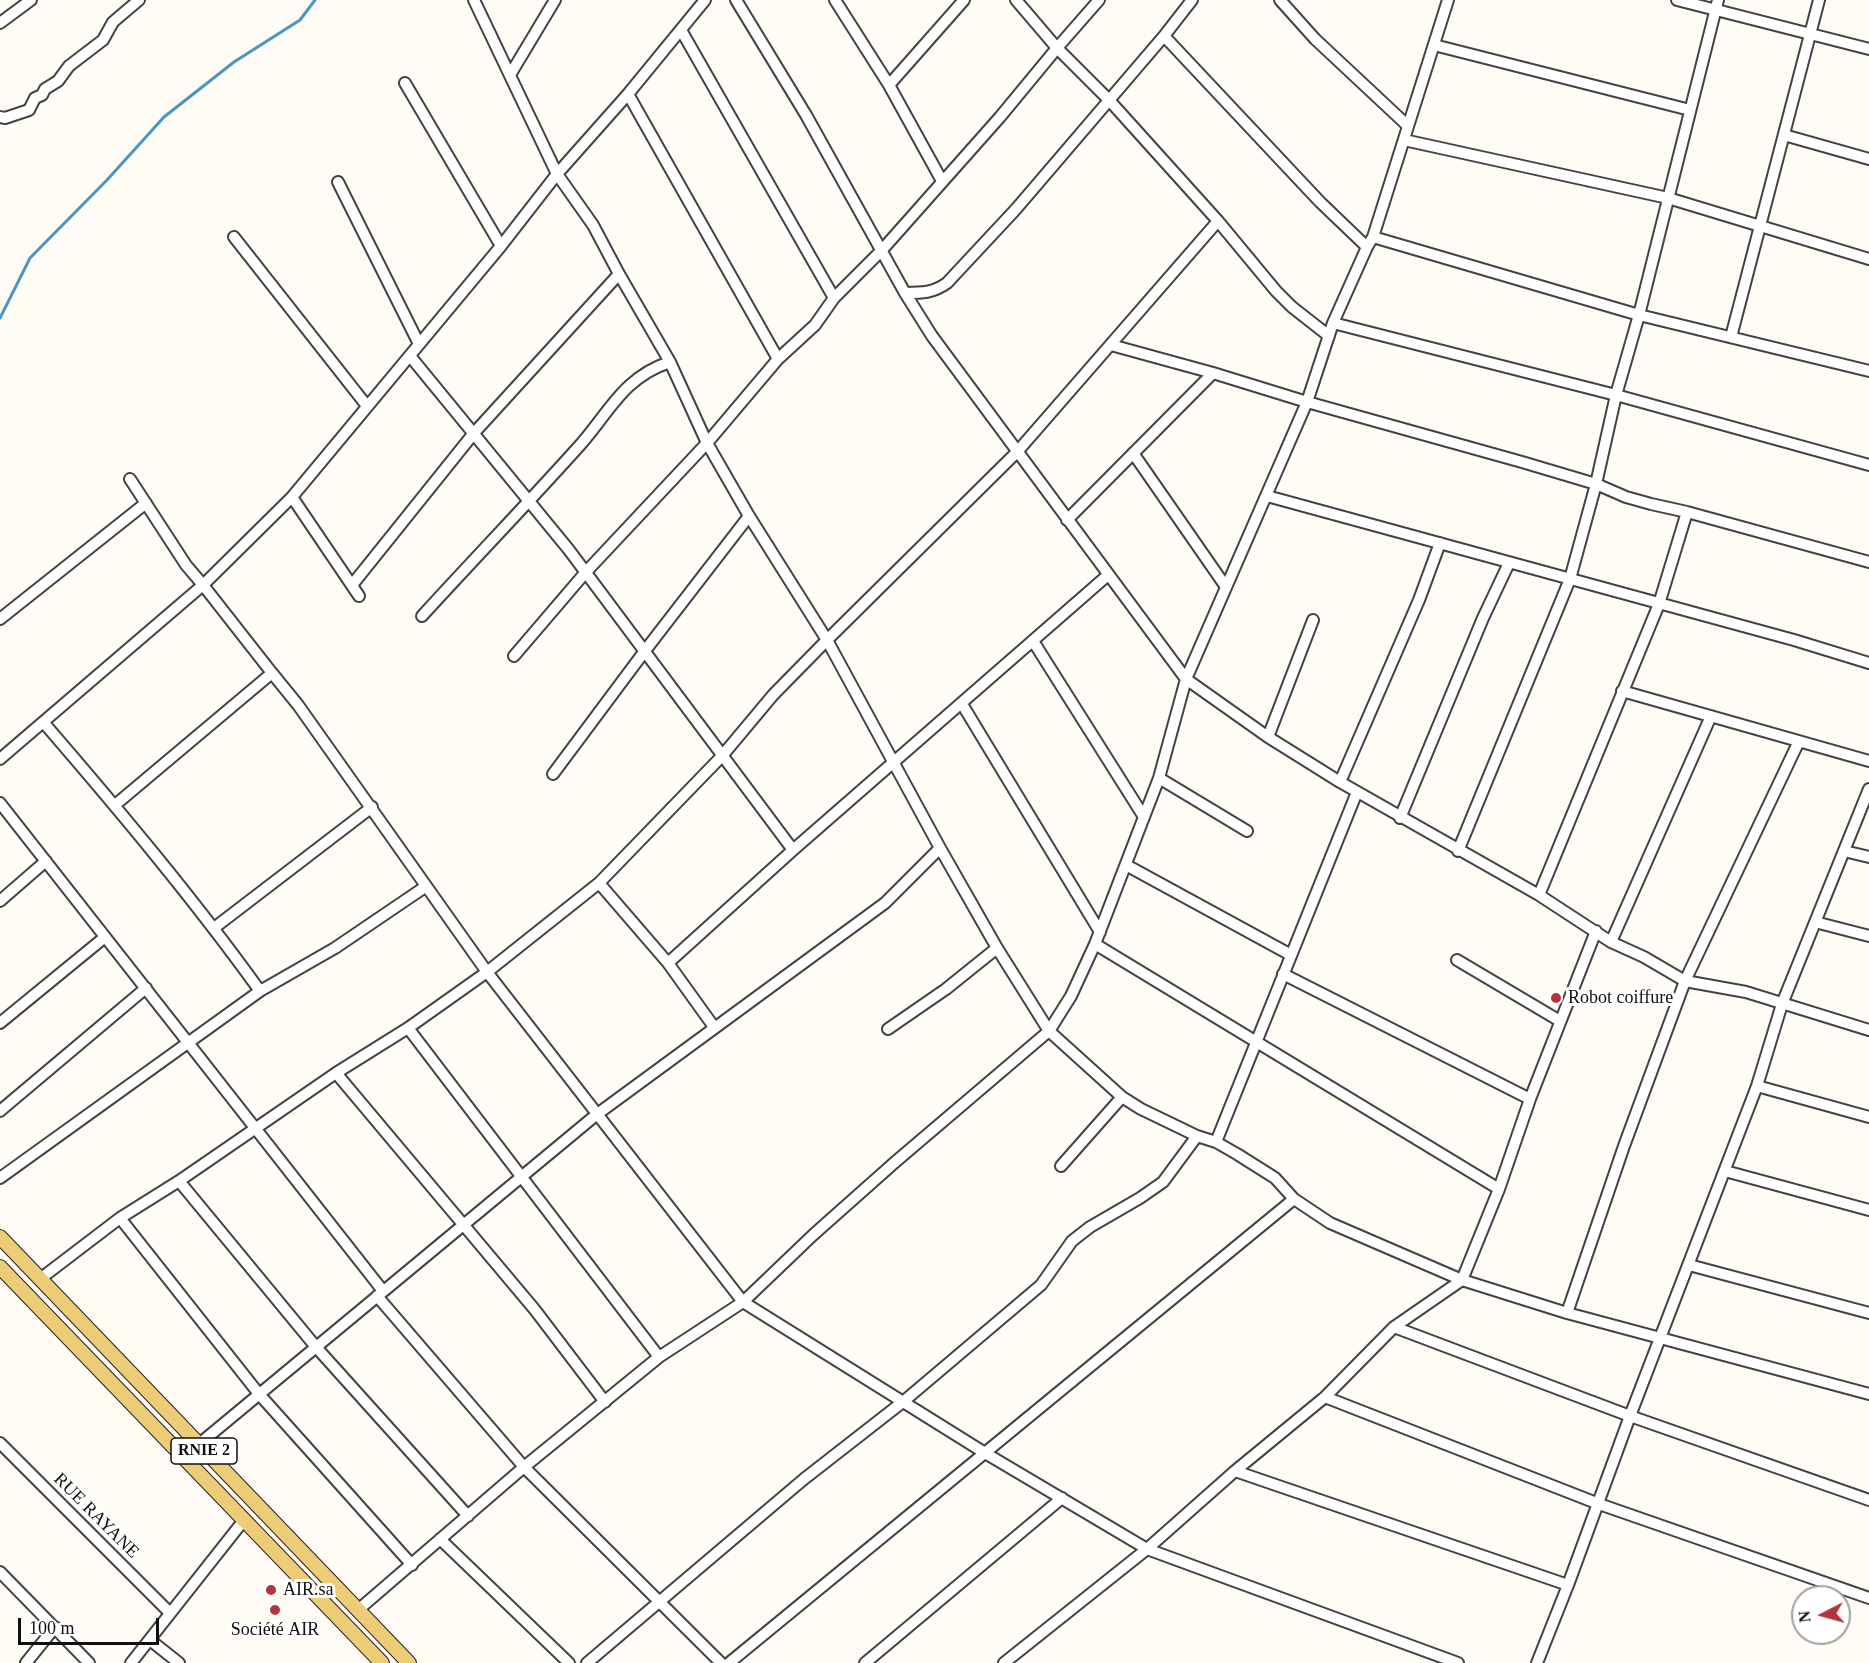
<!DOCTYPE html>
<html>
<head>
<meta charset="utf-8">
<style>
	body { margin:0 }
	#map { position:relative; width:1869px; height:1663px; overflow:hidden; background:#fefcf5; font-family:Georgia,serif }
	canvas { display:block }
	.north { position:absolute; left:1791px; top:1585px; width:60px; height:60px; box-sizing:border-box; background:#fff; border:2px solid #9f9f9f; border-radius:50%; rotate:264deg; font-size:16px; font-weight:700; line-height:24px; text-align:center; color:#101010 }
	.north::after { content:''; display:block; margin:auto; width:21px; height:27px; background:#b4343e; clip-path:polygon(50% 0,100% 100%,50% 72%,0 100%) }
	.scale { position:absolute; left:18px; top:1618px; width:141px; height:27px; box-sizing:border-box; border:3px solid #101010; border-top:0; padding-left:8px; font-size:18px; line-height:21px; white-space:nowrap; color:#101010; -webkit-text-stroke:4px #fff; paint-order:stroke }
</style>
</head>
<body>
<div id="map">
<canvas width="1869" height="1663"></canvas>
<div class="north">N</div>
<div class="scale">100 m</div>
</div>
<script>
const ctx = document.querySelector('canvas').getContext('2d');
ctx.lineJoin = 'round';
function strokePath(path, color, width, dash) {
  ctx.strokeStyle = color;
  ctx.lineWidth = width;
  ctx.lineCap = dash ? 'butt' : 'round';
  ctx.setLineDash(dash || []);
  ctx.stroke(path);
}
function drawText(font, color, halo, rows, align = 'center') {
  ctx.font = font + ' Georgia,serif';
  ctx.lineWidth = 6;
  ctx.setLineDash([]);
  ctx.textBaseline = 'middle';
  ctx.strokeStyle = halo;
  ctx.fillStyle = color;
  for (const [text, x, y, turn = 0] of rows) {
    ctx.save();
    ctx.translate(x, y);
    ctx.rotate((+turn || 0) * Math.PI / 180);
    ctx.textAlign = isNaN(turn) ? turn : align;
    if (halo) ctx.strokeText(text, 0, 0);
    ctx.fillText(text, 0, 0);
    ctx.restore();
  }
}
const stream = new Path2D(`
	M0,318l30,-60 77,-78 57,-63 70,-55 66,-42 15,-20`);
const minor = new Path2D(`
	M474,0l83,174 36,51 26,49 51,88 37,81 42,73 78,124 113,208 57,100 52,83 73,66 19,12 56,27 19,6 21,12 38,24 19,21 36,24 132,57 37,-91 31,-90 66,-168
	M736,0l70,115 99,178 27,43 254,343 82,58 72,45 199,113 72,47 33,15 41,24 61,11 123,38
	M835,0l54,85 53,96
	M1016,0l41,48 52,52 109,121 58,70 16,16 37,29
	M1280,0l35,39 93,87
	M1677,0l192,49
	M0,23l31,-23
	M681,30l153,268
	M1164,36l156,166 47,45
	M1434,45l256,65
	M510,75l45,-75
	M405,83l96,163
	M889,85l75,-85
	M628,94l150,265
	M0,117l5,1 24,-8 6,-12 7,-3 3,-6 13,-8 11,-15 34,-26 10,-18 26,-22
	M1784,135l85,24
	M1404,140l264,58 201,61
	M338,182l81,162
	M234,237l133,169
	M1373,237l266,78 230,56
	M905,293c17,0 28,0 42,-10l69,-74 148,-173 28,-36
	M1333,323l283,72 253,70
	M1731,337l88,-337
	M1111,345l102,28 94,29 215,60 74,22 30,13 25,7 36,8 182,50
	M410,356l159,194 224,300
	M1133,453l93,134
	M130,479l56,86 17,20 69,88
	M1267,496l527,144 75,23
	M292,497l67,99
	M1067,520l146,-147
	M352,585l122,-152 145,-159
	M422,616c53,-58 107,-114 159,-172 29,-33 43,-67 89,-82
	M0,619l146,-116
	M1033,641l111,176
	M514,656l71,-83 122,-130 71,-84 37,-34 19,-27 48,-48 118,-133 57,-69 42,-48
	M1622,691l247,70
	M962,704l138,228
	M44,723c75,87 149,175 216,268
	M1268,737l45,-117
	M0,759l203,-174 89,-88 209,-251 56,-72 71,-80 77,-94
	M553,774l91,-122 105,-136
	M1159,778l88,53
	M1340,782l79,-182 21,-57
	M0,803l383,488
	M115,805l157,-132 26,32 189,267 256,330 242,151 162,96 311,114
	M1400,818l83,-200 26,-55
	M1458,851l112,-272 26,-95 20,-89 23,-80 79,-315
	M1844,851l25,6
	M1126,865l165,90
	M599,883l69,80 46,64
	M1539,895l120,-291 28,-92
	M0,901l46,-40
	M1815,922l54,14
	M214,928l158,-121
	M1611,942l100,-226
	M1095,944l404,245
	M1457,960l103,61
	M668,963l125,-113 315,-275
	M1283,974l247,125
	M0,1023l105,-86
	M408,1028l251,329
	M888,1029l58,-40 51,-41
	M336,1073l199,237 70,92
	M1757,1086l112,31
	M0,1111l146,-123
	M1216,1142l141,-350
	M1061,1166l61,-69
	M1725,1171l144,39
	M0,1178l260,-187 75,-43 90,-61
	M179,1181l137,166 152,169
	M120,1218l139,176 153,171
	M1689,1265l180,48
	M40,1279l80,-61 59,-37 157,-108 72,-45 79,-56 112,-89 123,-127 51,-61 54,-55 190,-188 201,-231
	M377,1296l147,171 197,196
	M1567,1313l57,-167 61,-165 114,-240
	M1394,1327l236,89 239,84
	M1325,1397l274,107 270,94
	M0,1443l169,169
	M198,1445l398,-330 289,-212 55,-55
	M1235,1471l333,114
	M440,1539l129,124
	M0,1572l89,91
	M358,1610l166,-143 135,-110 84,-55 70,-67 81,-72 155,-132 22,-35 24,-52 64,-166 27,-99 121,-277 26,-79 34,-76 6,-10 75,-237
	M150,1640l29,23
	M26,1663l29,-36
	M131,1663l113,-143
	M587,1663l217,-184 100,-78 137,-116 31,-44 18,-14 50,-29 23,-16 34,-46
	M729,1663l565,-464
	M865,1663l197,-165
	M1004,1663l143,-114 88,-78 90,-74 69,-70 68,-47 105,33 302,81
	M1537,1663l31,-78 62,-169 127,-330 25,-82 87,-215`);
const major = new Path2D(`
	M0,1237l409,426
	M0,1267l382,396`);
const markers = [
	[1556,998,6,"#b4343e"],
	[271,1590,6,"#b4343e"],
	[275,1610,6,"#b4343e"]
];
const shields = [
	[204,1451,66]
];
const shieldNames = [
	["RNIE 2",204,1451]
];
const poiNames = [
	["Robot coiffure",1568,998],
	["AIR.sa",283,1590],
	["Société AIR",275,1630,"center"]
];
const streetNames = [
	["RUE RAYANE",96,1516,45]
];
strokePath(stream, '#4b96c1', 3);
strokePath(minor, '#434343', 14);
strokePath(major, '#212121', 16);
strokePath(minor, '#fff', 10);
strokePath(major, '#eccc77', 14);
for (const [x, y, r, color] of markers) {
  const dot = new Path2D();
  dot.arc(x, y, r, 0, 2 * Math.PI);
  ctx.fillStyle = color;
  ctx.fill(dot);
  strokePath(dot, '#fff', 2);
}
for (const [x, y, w] of shields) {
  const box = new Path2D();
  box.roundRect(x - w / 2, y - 13, w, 26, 4.5);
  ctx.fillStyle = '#fff';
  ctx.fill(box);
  strokePath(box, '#101010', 1.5);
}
drawText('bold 16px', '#101010', null, shieldNames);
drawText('18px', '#101010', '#fff', poiNames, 'left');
drawText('18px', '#101010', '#fff', streetNames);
</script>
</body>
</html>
